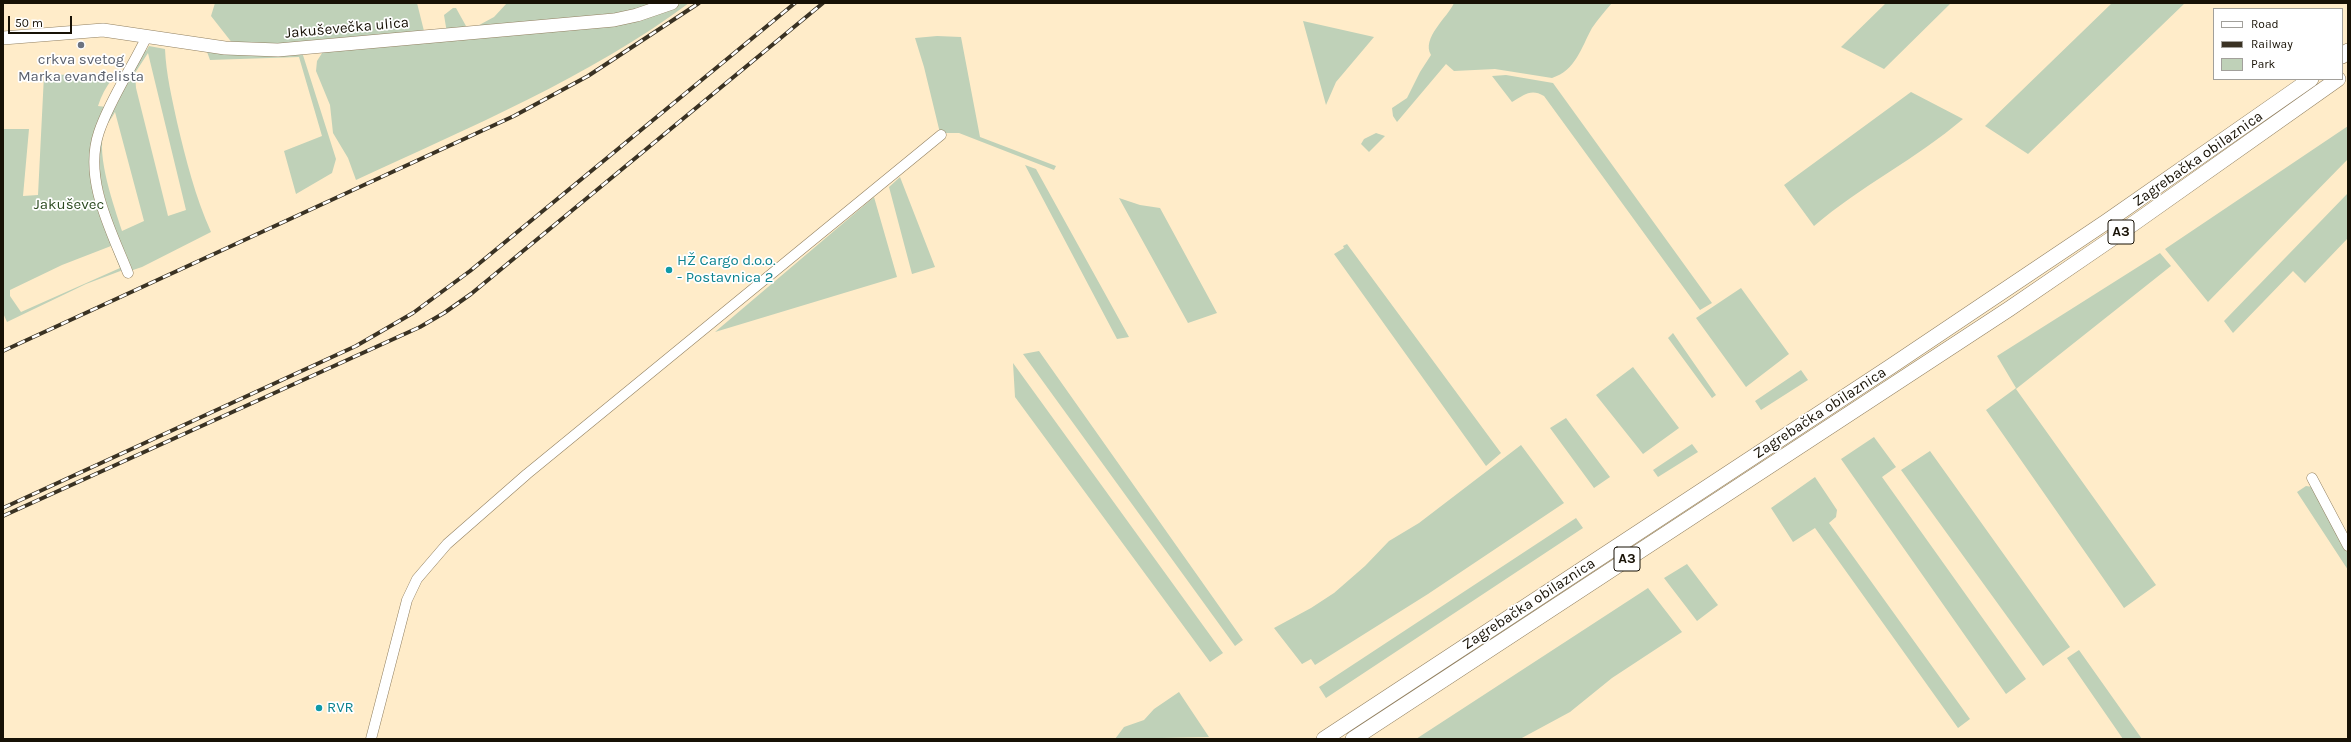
<!DOCTYPE html>
<html>
<head>
<meta charset="utf-8">
<style>
	body { margin:0 }
	#map { position:relative; width:2351px; height:742px; overflow:hidden; background:#ffecc9; font-family:Karla,sans-serif }
	canvas { display:block }
	.frame { position:absolute; inset:0; border:4px solid #171105; pointer-events:none }
	.legend { position:absolute; left:2213px; top:8px; width:130px; height:72px; box-sizing:border-box; background:#fff; border:1px solid #a2a09b; margin:0; padding:5px 7px; list-style:none; font-size:12px; color:#171105 }
	.legend li { display:flex; align-items:center; gap:8px; height:20px }
	.legend b { width:20px; border:1px solid #a2a09b }
	.scale { position:absolute; left:8px; top:16px; width:64px; height:18px; box-sizing:border-box; border:2px solid #171105; border-top:0; padding-left:5px; font-size:12px; line-height:14px; white-space:nowrap; color:#171105; -webkit-text-stroke:3px #fff; paint-order:stroke }
</style>
</head>
<body>
<div id="map">
<canvas width="2351" height="742"></canvas>
<div class="frame"></div>
<ul class="legend">
<li><b style="height:5px;background:#fff"></b>Road</li>
<li><b style="height:5px;background:#3a3223"></b>Railway</li>
<li><b style="height:11px;background:#bfd1b8"></b>Park</li>
</ul>
<div class="scale">50 m</div>
</div>
<script>
const ctx = document.querySelector('canvas').getContext('2d');
ctx.lineJoin = 'round';
function fillPath(path, color) {
  ctx.fillStyle = color;
  ctx.fill(path, 'evenodd');
}
function strokePath(path, color, width, dash) {
  ctx.strokeStyle = color;
  ctx.lineWidth = width;
  ctx.lineCap = dash ? 'butt' : 'round';
  ctx.setLineDash(dash || []);
  ctx.stroke(path);
}
function drawText(font, color, halo, rows, align = 'center') {
  ctx.font = font + ' Karla,sans-serif';
  ctx.lineWidth = 3.5;
  ctx.setLineDash([]);
  ctx.textBaseline = 'middle';
  ctx.strokeStyle = halo;
  ctx.fillStyle = color;
  for (const [text, x, y, turn = 0] of rows) {
    ctx.save();
    ctx.translate(x, y);
    ctx.rotate((+turn || 0) * Math.PI / 180);
    ctx.textAlign = isNaN(turn) ? turn : align;
    if (halo) ctx.strokeText(text, 0, 0);
    ctx.fillText(text, 0, 0);
    ctx.restore();
  }
}
const green = new Path2D(`
	M215,3h202l8,32 -118,9h-74l-22,-28z
	M507,3h156l-25,8 -168,19 24,-13z
	M682,3h7c-99,74 -221,125 -333,177l-8,-22 -15,-25 -3,-28 -14,-34 1,-10 7,-11 339,-39z
	M1454,3h158c-7,8 -14,16 -20,25 -11,20 -16,42 -40,50l-57,-9 -41,2 -8,-7 -49,58 -4,-6 -1,-8 15,-10 13,-26 11,-17c-10,-17 17,-38 23,-52z
	M1886,3h65l-67,66 -43,-22z
	M2112,3h73l-157,151 -43,-28z
	M453,8h3l10,18 -19,7 -3,-18z
	M1303,21l71,16 -38,45 -10,23z
	M937,36l24,1 19,100 76,29 -2,4 -95,-37h-19l-16,-66 -9,-29z
	M149,46l16,3c1,25 7,49 12,73 9,38 18,74 34,110l-69,35 -12,4 -23,-56 -9,-38 2,-40 43,-87 3,1zM148,53l38,157 -18,6 -32,-128 -1,-15zM115,112l29,109 -22,10c-8,-25 -26,-75 -18,-100 2,-6 8,-13 11,-19z
	M206,49l96,3 34,107 -4,14 -36,21 -12,-43 38,-15 -23,-79 -89,3z
	M112,74l7,4 -1,7 -6,-6c-6,8 -11,17 -14,27l8,1 -13,44 30,119 -37,14 -79,38 -4,-9v-184h26l-6,67 15,-1 6,-120zM111,246l9,22 -99,44 -11,-16v-6l52,-25z
	M1506,75l47,8 159,220 -12,7 -156,-214c-13,-8 -20,-1 -32,6l-20,-26z
	M1911,92l52,27c-47,40 -102,67 -149,107l-30,-41z
	M2348,126v33l-140,143 -43,-53z
	M1376,133l9,3 -16,16 -8,-8 3,-5z
	M1025,165l11,4 93,168 -12,2z
	M900,177l35,90 -23,7 -23,-87z
	M2348,193v45l-43,45 -12,-12 -60,62 -9,-12z
	M874,197l23,80 -182,55z
	M1119,198l21,7 20,3 57,105 -29,10z
	M1347,244l154,209 -15,13 -152,-212 10,-6 -1,-2z
	M2160,253l11,13 -155,123 140,196 -32,23 -138,-198 30,-22 -19,-32z
	M1741,288l48,66 -43,33 -50,-69z
	M1673,333l43,62 -4,3 -44,-60z
	M1039,351l204,289 -8,6 -212,-292z
	M1013,363l210,290 -13,9 -195,-265z
	M1633,367l46,61 -36,26 -47,-59z
	M1801,370l7,10 -47,30 -6,-9z
	M1566,418l44,59 -16,11 -44,-60z
	M1874,437l22,30 -14,10 144,202 -20,15 -165,-235z
	M1692,444l6,8 -40,25 -5,-7z
	M1521,445l43,58 -136,91 -113,71 -4,-6 -9,5 -28,-36 37,-20 23,-15 31,-27 24,-25 30,-18z
	M1930,451l140,196 -27,19 -142,-196z
	M1815,477l22,33 -1,7 -7,6 141,196 -12,9 -143,-200 -22,14 -22,-34z
	M2306,486l7,1 3,4 32,63v16l-51,-78z
	M1576,518l7,10 -257,170 -7,-11z
	M1687,564l31,41 -21,16 -33,-43z
	M1648,588l34,44 -70,46 -42,34 -50,27h-104z
	M2079,650l63,89h-19l-56,-81z
	M1179,692l30,45 -94,2 9,-12 20,-7 10,-11z`);
const minor = new Path2D(`
	M128,273c-17,-43 -45,-94 -29,-141 11,-33 33,-64 48,-96
	M2312,478l36,68
	M371,739l36,-139 10,-21 30,-35 80,-70 414,-339`);
const major = new Path2D(`
	M3,38l100,-8 122,18 53,2 336,-30 23,-5 35,-12`);
const highway = new Path2D(`
	M2342,56l6,-5
	M1324,739l566,-372 216,-145 205,-143
	M1353,739l656,-430 114,-78 215,-152`);
const rail = new Path2D(`
	M3,351l511,-235 74,-40 111,-73
	M3,508l353,-162 57,-33 57,-42 325,-268
	M3,516l417,-189 24,-14 27,-19 352,-291`);
const markers = [
	[81,45,4,"#6b7280"],
	[669,270,4,"#0f9aa8"],
	[319,708,4,"#0f9aa8"]
];
const shields = [
	[2121,232,26],
	[1627,559,26]
];
const shieldNames = [
	["A3",2121,232],
	["A3",1627,559]
];
const streetNames = [
	["Jakuševečka ulica",347,28,-5],
	["Zagrebačka obilaznica",2198,159,-35],
	["Zagrebačka obilaznica",1820,413,-33],
	["Zagrebačka obilaznica",1529,604,-33]
];
const worshipNames = [
	["crkva svetog",81,60],
	["Marka evanđelista",81,77]
];
const parkNames = [
	["Jakuševec",69,205]
];
const cultureNames = [
	["HŽ Cargo d.o.o.",677,261],
	["- Postavnica 2",677,278],
	["RVR",327,708]
];
fillPath(green, '#bfd1b8');
strokePath(minor, '#928061', 11);
strokePath(major, '#928061', 14);
strokePath(highway, '#928061', 16);
strokePath(minor, '#fff', 10);
strokePath(major, '#fff', 13);
strokePath(highway, '#fff', 15);
strokePath(rail, '#3a3223', 4);
strokePath(rail, '#fff', 2.5, [8]);
for (const [x, y, r, color] of markers) {
  const dot = new Path2D();
  dot.arc(x, y, r, 0, 2 * Math.PI);
  ctx.fillStyle = color;
  ctx.fill(dot);
  strokePath(dot, '#fff', 1.5);
}
for (const [x, y, w] of shields) {
  const box = new Path2D();
  box.roundRect(x - w / 2, y - 12, w, 24, 3);
  ctx.fillStyle = '#fff';
  ctx.fill(box);
  strokePath(box, '#171105', 1);
}
drawText('bold 14px', '#171105', null, shieldNames);
drawText('15px', '#171105', '#fff', streetNames);
drawText('15px', '#5b616d', '#fff', worshipNames);
drawText('15px', '#2b4a1f', '#fff', parkNames);
drawText('15px', '#0d838f', '#fff', cultureNames, 'left');
</script>
</body>
</html>
